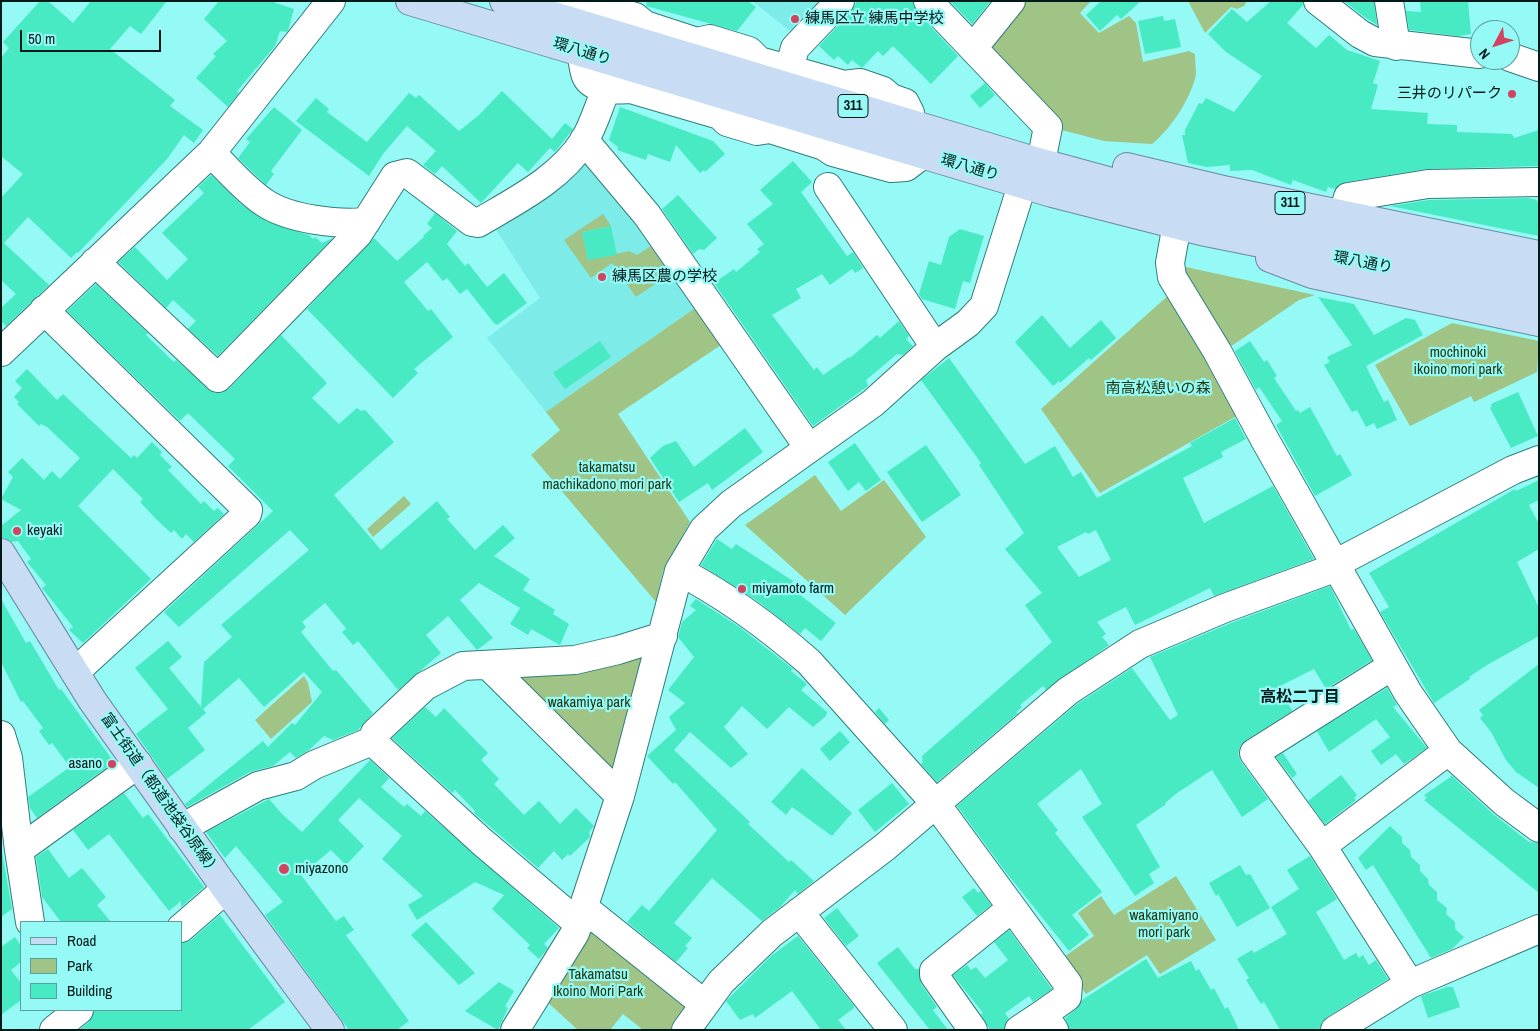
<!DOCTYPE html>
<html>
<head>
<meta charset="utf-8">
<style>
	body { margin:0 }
	#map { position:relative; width:1540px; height:1031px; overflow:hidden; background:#95f9f6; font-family:"Archivo Narrow",sans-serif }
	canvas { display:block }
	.frame { position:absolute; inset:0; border:2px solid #001a19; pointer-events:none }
	.legend { position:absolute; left:20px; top:921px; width:162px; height:90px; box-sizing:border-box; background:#95f9f6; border:1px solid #59a09e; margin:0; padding:6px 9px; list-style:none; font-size:15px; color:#001a19 }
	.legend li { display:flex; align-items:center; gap:10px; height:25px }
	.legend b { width:25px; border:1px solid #59a09e }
	.north { position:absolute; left:1470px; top:20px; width:50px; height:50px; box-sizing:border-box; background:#95f9f6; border:1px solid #59a09e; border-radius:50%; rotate:230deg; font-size:14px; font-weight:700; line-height:20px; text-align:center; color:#001a19 }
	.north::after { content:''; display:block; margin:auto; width:18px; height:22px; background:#d34360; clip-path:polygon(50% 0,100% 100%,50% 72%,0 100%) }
	.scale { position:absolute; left:20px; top:30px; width:141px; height:22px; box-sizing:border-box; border:2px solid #001a19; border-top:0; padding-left:6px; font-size:15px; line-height:18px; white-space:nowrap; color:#001a19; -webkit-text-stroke:4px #95f9f6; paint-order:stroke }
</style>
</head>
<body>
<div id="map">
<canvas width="1540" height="1031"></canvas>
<div class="frame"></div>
<ul class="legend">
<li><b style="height:6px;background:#c8dcf4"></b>Road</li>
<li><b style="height:14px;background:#9fc486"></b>Park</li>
<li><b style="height:14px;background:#47eac3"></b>Building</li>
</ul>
<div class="north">N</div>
<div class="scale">50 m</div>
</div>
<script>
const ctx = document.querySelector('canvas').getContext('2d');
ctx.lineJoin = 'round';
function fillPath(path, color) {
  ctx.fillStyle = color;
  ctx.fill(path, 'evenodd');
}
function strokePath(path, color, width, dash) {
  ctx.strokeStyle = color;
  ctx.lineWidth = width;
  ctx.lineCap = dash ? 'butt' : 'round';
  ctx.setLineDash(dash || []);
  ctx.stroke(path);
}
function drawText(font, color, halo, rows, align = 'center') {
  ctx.font = font + ' "Archivo Narrow","Noto Sans JP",sans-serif';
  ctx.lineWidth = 4.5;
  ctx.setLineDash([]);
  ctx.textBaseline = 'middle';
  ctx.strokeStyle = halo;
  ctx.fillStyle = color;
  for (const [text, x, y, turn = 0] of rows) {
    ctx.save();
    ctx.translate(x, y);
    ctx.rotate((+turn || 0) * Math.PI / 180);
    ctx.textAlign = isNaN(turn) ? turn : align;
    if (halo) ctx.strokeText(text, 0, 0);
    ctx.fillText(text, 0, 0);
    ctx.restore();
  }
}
const built = new Path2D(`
	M752,1h80l-33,37z
	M588,158l110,148 -152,106 -59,-74 53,-40 -47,-73z`);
const green = new Path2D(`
	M1018,1h73l-11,12 19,20 30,-17 7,7 7,39 46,-11 6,3c0,7 1,14 1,20 -4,23 -26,56 -44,70l-48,-3 -46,-12 -74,-77z
	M1188,1h59l-3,5 -7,3 -6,-2 -26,26z
	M603,214l8,12 -29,6 6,28 41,-9 8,4 14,-9 19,28 -34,23 -24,-34 -21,15 -27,-38z
	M1181,266l134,29 -16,5 -75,51z
	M1171,293l71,120 -142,80 -59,-84z
	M698,306l26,37 -106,71 72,108 -27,49 -7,31 -125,-147 29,-25 -14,-18z
	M1452,323l87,18 -2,31 -63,30 -3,-6 -61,30 -35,-61z
	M815,475l26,36 43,-31 42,57 -81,78 -100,-90z
	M404,496l7,8 -38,33 -6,-8z
	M637,651l6,6 -31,114 -102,-101z
	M304,676l4,7 4,19 -41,37 -16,-19z
	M1176,876l40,64 -56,34 -13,-19 -61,39 -25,-35 33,-23 -16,-23 23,-17 13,19z
	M589,927l99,76 -11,27h-34l-20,-16 -13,16h-32l-34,-31z`);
const building = new Path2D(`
	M40,1h8l25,22 18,-22h76l-26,33 -11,-8 -20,23 65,51 -5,6 33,24 -9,13 -10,-8 -17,24 -89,94 -1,-1 -6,6 -43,-41 -24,26 45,42 -43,41 -5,-5v-13l15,-14 -15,-14v-82l22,-24 -22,-18v-98l8,-10 -6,-6z
	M219,1h51l24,8 -6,22 -2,1 -6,-1 -5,15 -38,45 2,2 -11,14 -32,-29 20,-22 -3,-2 14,-13 -23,-22z
	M647,1h101l8,6 -19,24 -91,-25z
	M857,1h56l4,11 41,44 -27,28 -38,-38 -10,10 -5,-5 -16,17 -10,-8 -4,5 -10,-9 -4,4 -15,-14 32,-34z
	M950,1h41l-19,23z
	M1101,1h40l-20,18 -4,-4 -17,16 -14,-16z
	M1271,1h32v4l-16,18 29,25 13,-13 18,15 33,11 -7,22 5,2 -7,24 57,4 -1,11 30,1v7l55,2 2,4 25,-8v36l-113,3 -80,13 -11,7 -7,-2 -2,5 -33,-12 -2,5 -39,-15 -22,1v-6l-23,2 -19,-4 -6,-28h3v-5l14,-27 3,1 4,-6 28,14 28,-36 -36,-24 -18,-18 24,-25 15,13z
	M1344,1h30l3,24 -14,-9z
	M1420,1h48l3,33 -13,2 -49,-6 -3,-19 15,1z
	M1163,16l1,5 11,-2 6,28 -36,7 -7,-33z
	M985,83l10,12 -15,13 -10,-12z
	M502,91l50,48 13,-16 8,6 -18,23 -5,-4 -22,24 -10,-9 -37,40 -39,-37 -7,8 -12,-9 13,-14 -29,-25 -24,28 -14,22 -73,-55 20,-23 13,11 -2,3 40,30 42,-49 7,5 3,-3 40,36 20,-16z
	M274,107l28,23 -31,41 3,3 -8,11 -28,-27 12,-16 -4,-3z
	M620,107l93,34 12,13 -20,18 -1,-2 -4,3 -24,-28 -6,17 -22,-8 -2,6 -29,-10 1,-3 -9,-7z
	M793,161l19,21 -11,10 46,64 6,-4 10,16 -8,5 -3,-4 -22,16 -8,-11 -26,15 5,9 -29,17 42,55 3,-3 6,8 26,-18 1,1 27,-23 3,3 19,-17 10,15 -3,3 7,7 -10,9 -6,-1 -31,26 2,6 -55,40 -99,-143 20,-14 2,3 24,-20 -3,-3 7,-5 -17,-20 26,-20 -13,-14z
	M211,175l30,29 27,18 41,13 4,4 2,-2 7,6 11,-5 -115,118 -30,-27 8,-8 -23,-21 -7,8 -48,-46 17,-15 32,33 21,-21 -26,-26 42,-40 -6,-6z
	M678,195l39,43 -13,12 -5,-1 -6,5 -31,-45z
	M1528,198l9,2 2,6v30l-149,-30 39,-6z
	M435,213l22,18 -10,13 18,22 3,-3 19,24 17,-14 23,30 -30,22 -3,-2 -27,-34 -7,5 -13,-16 -4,3 -16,-19 -23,20 24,29 3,-2 22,28 -39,32 4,4 -25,25 -86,-89 67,-71 23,23 27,-24 -1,-1 9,-8 -5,-4z
	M611,226l6,29 -29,5 -6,-28z
	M960,229l24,7 -14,47 -7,-2 -8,28 -33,-10 -3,-5 10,-33 12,4 8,-28z
	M96,284l52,49 -2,2 28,27 2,-2 38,33h8l7,-4 52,-54 46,48 -15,15 27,26 18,-16 4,3 4,-1 29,32 -60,53 47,55 56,-49 13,16 -3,2 28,31 28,-25 12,13 -21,18 36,23 -7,11 32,20 -2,4 16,10 -9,21 -29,-16 -3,6 -18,-11 10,-16 -41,-25 -19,17 33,38 -16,12 -29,-34 -22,19 15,18 -43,37 -40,-49 -5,4 -11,-13 4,-3 -1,-2 -20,-24 -23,19 4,5 -5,5 32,39 3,-1 37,43 -15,17 -25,10 -9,-4 -15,14 -13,8 -6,-6 -17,14 -23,6 -63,35 -2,-3 78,-63 5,6 24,-24 3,2 27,-33 -18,-20 -40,35 -25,-29 -36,31 3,4 -18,15 17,22 -38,29 -31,-45 32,-25 -33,-41 33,-27 14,16 -13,11 32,39 3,-45 28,-25 -11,-12 88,-75 -19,-20 -111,97 -15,-15 109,-101 -45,-45 7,-7 -47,-46 -8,8 -113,-110z
	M1318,297l36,7 20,31 32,-17 9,2 8,15 -57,31 18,36 4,-2 9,20 -20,9 -3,-6 -8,4 -9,-17 -5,2 -28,-47 6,-3 -3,-5 25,-12z
	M1042,315l28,33 31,-28 15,18 -25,22 -2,-2 -29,25 -1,-2 -6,5 -38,-44z
	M600,341l11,16 -46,32 -12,-16z
	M1250,341l14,21 3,-2 10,16 -3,2 22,33 2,-1 2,3 10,-6 27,49 3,-2 12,21 -37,21 -39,-71 6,-4 -23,-34 -3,3 -21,-39z
	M949,358l76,106 30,-18 18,31 8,-5 16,26 95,-52 -2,-3 45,-25 11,21 -25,13 2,5 -40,21 21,45 69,-37 41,73 -100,37 -4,-8 -75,37 -9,-18 -29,15 9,12 -4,3 7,8 -63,45 -3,-4 -23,19 2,2 -6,5 2,1 -81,69 -16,-18 2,-2 -1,-6 130,-114 -27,-37 17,-12 -37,-44 19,-16 -45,-68 2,-2 -60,-83zM1096,530l15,30 -32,17 -22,-30 29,-15 2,2z
	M27,369l30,31 6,-6 68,64 3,-3 3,3 15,-16 10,10 -2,3 12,12 -4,3 33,34 3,-3 10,10 4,-3 6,6 -30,28 -8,-8 -4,5 -8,-9 -3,3 -14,-13 -17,-18 3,-3 -30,-30 -35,37 73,73 -68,64 -14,-13 4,-3 -31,-39 4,-3 -19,-23 4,-3 -13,-18 -7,1 -10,-5v-11l20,-16 -20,-11 12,-22 -5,-5 14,-14 22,22 8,-9 8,8 20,-21 -33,-31 -6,-3 -2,2 -22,-22 2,-2 -5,-5 8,-9 -7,-7z
	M1518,392l20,44 -27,12 -21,-40 2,-2 -1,-2z
	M745,428l18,24 -51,38 -4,-7 -29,19 -29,-44 13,-12 13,-5 18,26z
	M855,443l26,37 -15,11 -7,-9 -11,9 -20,-29z
	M926,445l35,50 -39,27 -35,-50z
	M1539,480v20l-10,5 10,19v25l-22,13 22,46v28l-52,29 -18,12 1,2 -36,24 -54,-91 9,-5 -20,-34 146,-84 1,2z
	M717,539l15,10 4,-5 57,37 -3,6 46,36 -15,18 -16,-13 -5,6 -44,-34 -55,-35z
	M1330,586l21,44 3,-1 18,31 -46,29 -12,-20 -34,17 12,25 -46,29 -6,6 -2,8 3,8 27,37 -26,18 -30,-47 -35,23 -12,10 1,1 -30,21 24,42 -11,7 5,9 -19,13 -53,-79 20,-13 -21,-35 -44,35 21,26 -3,3 47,59 -30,23 17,20 -20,16 -64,-80 -48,-65 120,-102 55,-36 38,52 8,-5 -28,-58 81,-34z
	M1,599l25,44 4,-2 29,49 2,-1 53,73 -77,56 -7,-10 -2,-11 42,-30 -18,-24 -3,2 -10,-14 4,-3 -20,-27 -2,1 -20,-40z
	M696,599l42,27 55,43 -2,2 16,13 -6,6 26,22 -1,4 -13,11 -24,-20 -22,22 -25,-23 -18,21 24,27 -17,14 -41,-36 -16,18 76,72 -2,2 27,25 14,13 2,-2 23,21 -16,13 -3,-4 -15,17 -18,14 -50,-43 -38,45 18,15 -7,8 3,2 -12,14 -49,-40 15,-17 7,6 68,-81 -42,-48 -2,2 -26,-28 29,-26 -7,-13 16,-14 -17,-13 26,-33 -16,-20 4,-15 14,-12 -6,-4z
	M1539,664v124l-23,-16 -10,-12 -15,-28 -11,-14 3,-3 -4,-5z
	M1387,688l10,17 -4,2 34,41 -23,16 -8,-10 -15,11 -10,-14 19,-14 -14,-18 -47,33 -12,-21z
	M425,707l11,10 8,-9 44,45 -7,7 18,19 -5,5 30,31 15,-14 21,23 16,-16 18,18 -5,6 1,5 -20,19 -2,-2 -6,6 -8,-9 -16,17 -64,-55 1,-2 -20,-21 -3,3 -60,-55z
	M879,708l10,12 -4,4 -10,-12z
	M840,731l10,11 -20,19 -10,-12z
	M1283,753l14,21 -5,4 -16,-21z
	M370,760l19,18 -8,9 23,20 3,-3 14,12 4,-5 134,117 -15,16 4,4 -9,11 -12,-11 3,-3 -38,-36 12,-14 -29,-13 -58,38 -9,-15 15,-9 -41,-37 20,-23 -43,-38 -21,22 26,26 -18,19 -15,-15 -30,25 35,46 8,-5 10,14 -8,5 63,86 -12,9h-48l-84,-115 18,-13 -47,-56 -11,12 -19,-26 63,-33 13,15 20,18z
	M802,768l50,45 -20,23 -40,-29 -6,8 -15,-13z
	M1341,775l16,20 -3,3 2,2 -31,24 -17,-23z
	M1452,776l41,38 36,28 10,1v50l-115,-93 3,-2 -3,-3z
	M892,783l17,21 -34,28 -17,-22z
	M124,793l19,25 5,-4 56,73 -23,20v-6l-12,10 -60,-77 -21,16 -15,-20z
	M1390,826l12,11v6l8,7 1,7 9,8v6l8,8 1,6 8,7v8l10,8 -1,6 9,8v7l9,8 -12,12 -21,9 -58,-93 -7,5 -8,-12z
	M1,846l11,63 -11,8z
	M48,849l21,29 13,-10 24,29 -9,8 14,17h-50l-19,-25 -6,-40z
	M1310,856l27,43 -21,13 28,48 12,-7 3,5 4,-3 6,10 7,-5 12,19 -61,38 -5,5 -3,8h-39l-16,-28 -3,2 -15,-24 3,-2 -12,-19 15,-9 2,3 33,-19 -16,-27 28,-18 -12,-19z
	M1240,865l6,10 4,-1 20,34 -33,19 -19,-33 -2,2 -7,-13z
	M974,888l4,5 3,-2 10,14 -14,11 -15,-19z
	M837,908l22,28 -13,10 -22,-28z
	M220,915l65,87 -37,28h-169l10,-8 5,-12h87v-67l10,-3z
	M426,922l49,51 -16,12 -48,-50z
	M1009,930l43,59 -19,13 -4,-6 -24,17 4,6 -5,11h-14l-9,-16 2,-1 -30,-38 14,-10 4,5 5,-3 9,11 23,-18 -14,-18z
	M798,936l56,70v2l-16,12 8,10h-25l-29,-39 -37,27 -2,-4 -13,6 -14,-19 45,-45z
	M15,937l6,9v16l-10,8 10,13v17l-20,15v-68z
	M898,947l17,22h4l2,15 16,23 -4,3 15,20h-18l-53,-67z
	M1146,959l12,19 33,-17 5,10 3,-2 12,21 3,-2 11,21 3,-2 11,23h-170l-4,-12 11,-9 6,-9z
	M499,982l15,9 -9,15 3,2 -10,22 -33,-19z
	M1447,987h6l7,20 -32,11 -7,-22z`);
const minor = new Path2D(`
	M568,1l20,6 9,-1 38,11 10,8 52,17 13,-3 39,12 10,10 85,24 16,-2 23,8 8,7 14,5 5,10 -2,10
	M928,1l120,126 -7,35
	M1318,1l42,33 15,8 105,12
	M1389,1l7,45
	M973,48l38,-47
	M581,52c2,7 2,17 5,24 6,14 33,14 45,13l89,26 7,7 30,9 13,-2 54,17 9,6 58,16 15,-1 17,-13
	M1510,57l29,10
	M789,69l6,-21 45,-47
	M584,140l63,75 162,233
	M211,153c17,16 34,37 54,50 24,16 73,22 101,19
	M828,187l107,160
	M1343,215l5,-18 80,-13 111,-2
	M1177,224l-7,39 2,14 45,74 48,89 143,253 40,58 56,51 35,26
	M95,262l123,116 140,-144 37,-58 12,-3 65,49 6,1c37,-22 82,-44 106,-82 10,-16 15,-36 23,-54
	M44,310l204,200 -1,4 -172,158
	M1,352l210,-199 120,-152
	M1335,564l178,-94 26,-10
	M679,571c46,24 91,57 130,91l127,142 132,180 -1,13 -24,17 11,16
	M488,665l132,131
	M1392,666l-138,87 68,93 88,138
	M1,735l7,23 11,92 11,72
	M372,741l109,100 98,83
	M182,828l76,-42 38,-10 18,-11 58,-24 3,-8 50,-47 38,-20 112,-6 43,-10 45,-14
	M1322,846l126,-95
	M19,850l119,-86
	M584,908l119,95
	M799,912l94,118
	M181,928l45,-39
	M54,1030l25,-20
	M515,1030l60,-97 45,-137 59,-225 25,-42 27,-25 142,-101 62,-56 33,-24 16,-17 45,-143
	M686,1030l35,-48 51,-49 113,-86 183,-156 72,-47 85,-36 112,-41
	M973,1030l-39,-55v-4l78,-63
	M1019,1030l24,-16
	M1335,1030l75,-46 129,-55`);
const major = new Path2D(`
	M410,1l642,192 149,38 338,68
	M504,1l527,159 172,47 336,69
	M1127,167l101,24 311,64
	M1270,258l42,16 227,48
	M1,553l91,147 134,189 104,141`);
const markers = [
	[795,19,5,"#d34360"],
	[1512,94,5,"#d34360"],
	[602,277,5,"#d34360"],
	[17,531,5,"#d34360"],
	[742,589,5,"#d34360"],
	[112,764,5,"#d34360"],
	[284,869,6,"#d34360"]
];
const shields = [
	[853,106,30],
	[1290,203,30]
];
const shieldNames = [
	["311",853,106],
	["311",1290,203]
];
const poiNames = [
	["練馬区立 練馬中学校",805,19],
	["三井のリパーク",1502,94,"right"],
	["練馬区農の学校",612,277],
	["keyaki",27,531],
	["miyamoto farm",752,589],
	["asano",102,764,"right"],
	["miyazono",295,869]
];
const streetNames = [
	["環八通り",582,52,17],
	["環八通り",970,168,16],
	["環八通り",1363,263,11],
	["富士街道（都道池袋谷原線）",160,795,55]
];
const parkNames = [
	["mochinoki",1458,353],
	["ikoino mori park",1458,370],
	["南高松憩いの森",1158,389],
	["takamatsu",607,468],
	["machikadono mori park",607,485],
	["wakamiya park",589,703],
	["wakamiyano",1164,916],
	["mori park",1164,933],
	["Takamatsu",598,975],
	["Ikoino Mori Park",598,992]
];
const neighbourhoodNames = [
	["高松二丁目",1300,698]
];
fillPath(built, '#7debe8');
fillPath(green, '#9fc486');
fillPath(building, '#47eac3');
strokePath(minor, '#307e7c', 30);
strokePath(major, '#6b89a3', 30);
strokePath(minor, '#fff', 28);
strokePath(major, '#c8dcf4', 28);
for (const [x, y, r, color] of markers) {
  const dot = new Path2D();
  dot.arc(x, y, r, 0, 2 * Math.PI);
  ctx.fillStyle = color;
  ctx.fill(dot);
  strokePath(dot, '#95f9f6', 2);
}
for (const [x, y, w] of shields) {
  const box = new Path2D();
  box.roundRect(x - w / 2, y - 11.5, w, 23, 4);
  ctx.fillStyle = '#95f9f6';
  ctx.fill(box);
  strokePath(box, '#001a19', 1);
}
drawText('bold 14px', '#001a19', null, shieldNames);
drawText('15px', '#001a19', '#95f9f6', poiNames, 'left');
drawText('15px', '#001a19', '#95f9f6', streetNames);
drawText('15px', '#1f350c', '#95f9f6', parkNames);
drawText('bold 16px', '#001a19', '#95f9f6', neighbourhoodNames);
</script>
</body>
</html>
